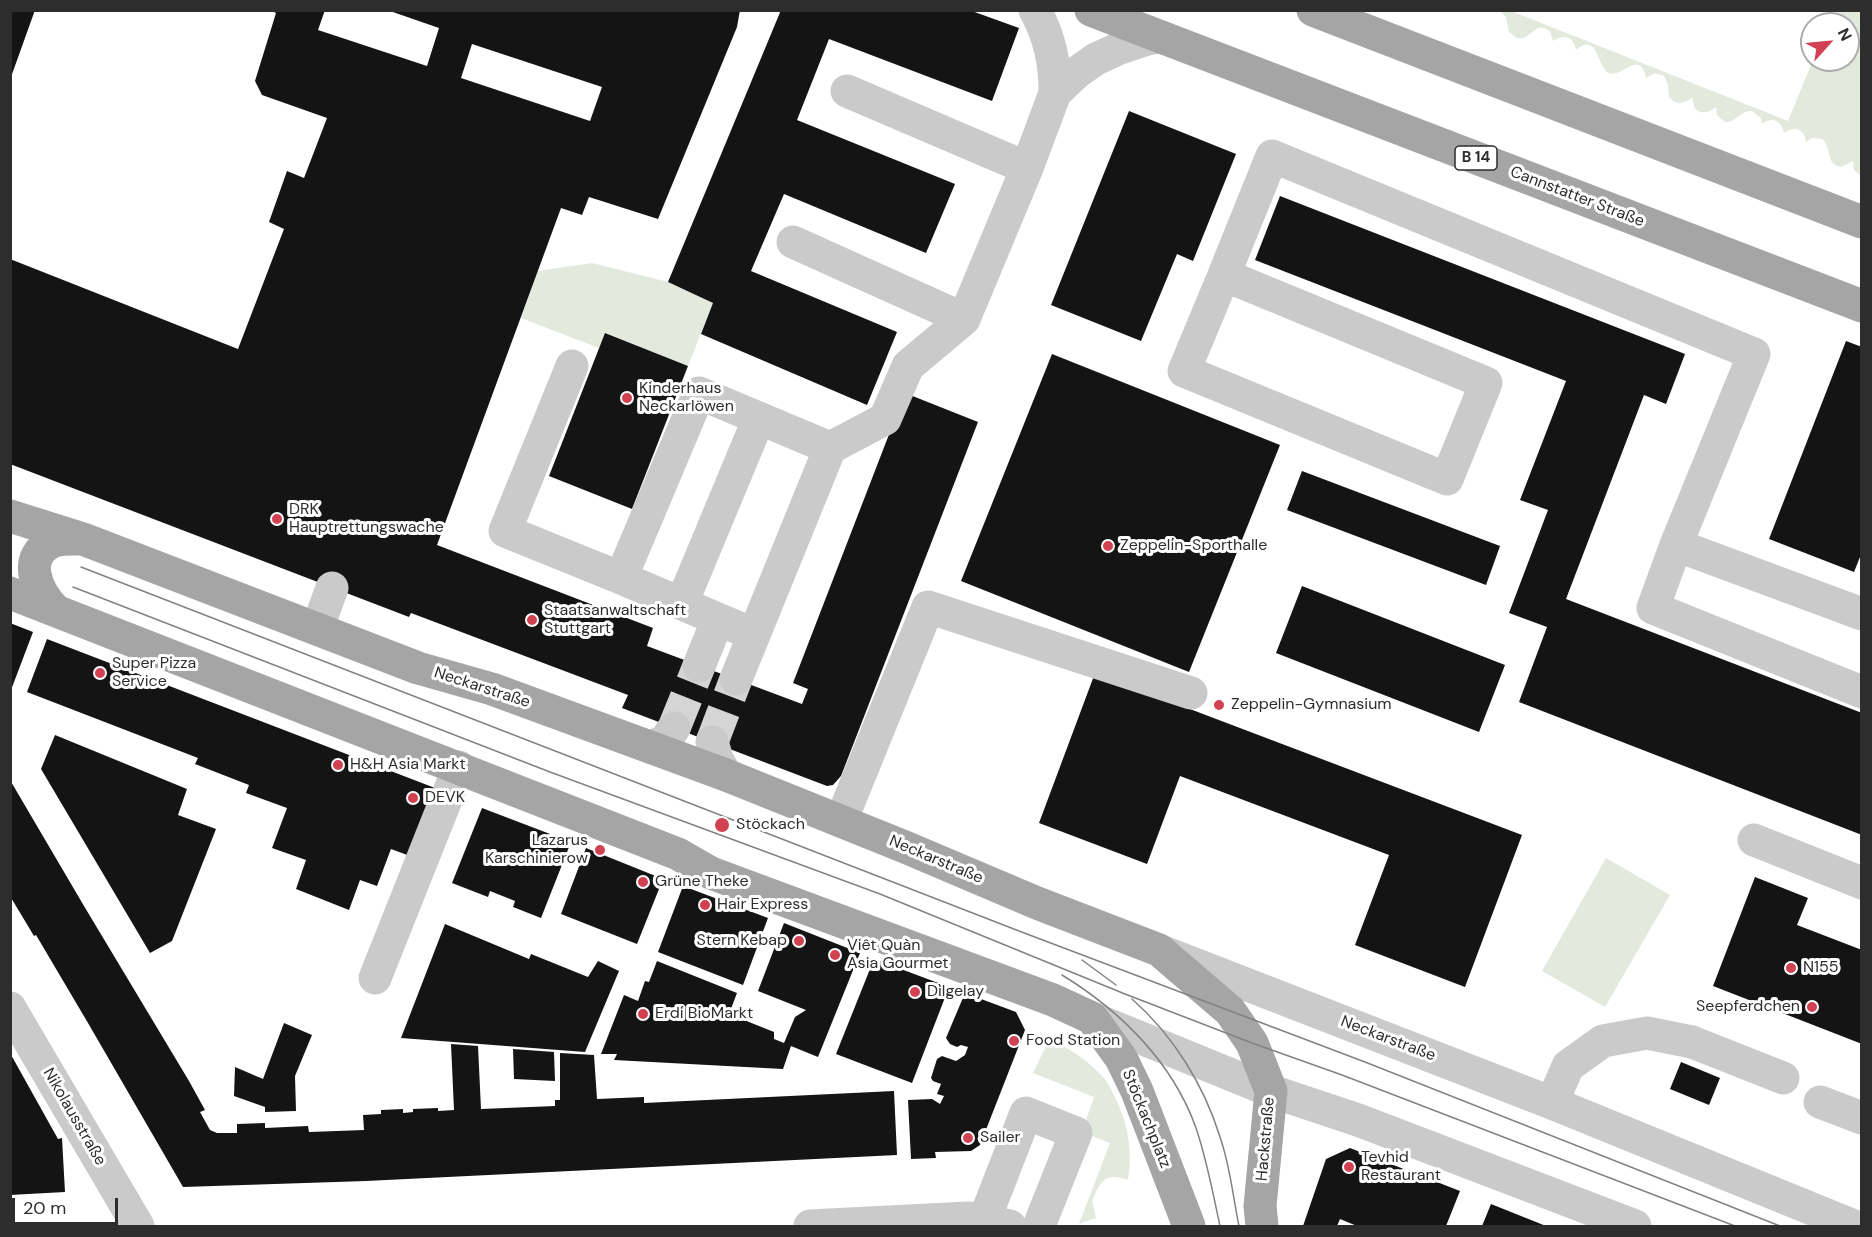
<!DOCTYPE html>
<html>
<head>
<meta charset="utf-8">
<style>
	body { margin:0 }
	#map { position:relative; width:1872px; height:1237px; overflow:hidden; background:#fff; font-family:"DM Sans",sans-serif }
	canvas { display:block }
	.frame { position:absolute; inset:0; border:12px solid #2d2d2d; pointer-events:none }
	.north { position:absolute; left:1800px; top:12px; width:60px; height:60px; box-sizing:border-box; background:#fff; border:2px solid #ababab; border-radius:50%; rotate:63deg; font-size:16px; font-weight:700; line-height:24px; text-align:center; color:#2d2d2d }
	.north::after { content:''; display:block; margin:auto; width:21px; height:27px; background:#d24152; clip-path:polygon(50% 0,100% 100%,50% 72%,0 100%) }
	.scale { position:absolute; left:12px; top:1198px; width:106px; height:27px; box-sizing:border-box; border:3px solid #2d2d2d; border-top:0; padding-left:8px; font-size:18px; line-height:21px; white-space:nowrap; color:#2d2d2d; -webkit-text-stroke:4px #fff; paint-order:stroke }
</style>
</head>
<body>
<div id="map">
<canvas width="1872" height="1237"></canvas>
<div class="frame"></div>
<div class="north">N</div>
<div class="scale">20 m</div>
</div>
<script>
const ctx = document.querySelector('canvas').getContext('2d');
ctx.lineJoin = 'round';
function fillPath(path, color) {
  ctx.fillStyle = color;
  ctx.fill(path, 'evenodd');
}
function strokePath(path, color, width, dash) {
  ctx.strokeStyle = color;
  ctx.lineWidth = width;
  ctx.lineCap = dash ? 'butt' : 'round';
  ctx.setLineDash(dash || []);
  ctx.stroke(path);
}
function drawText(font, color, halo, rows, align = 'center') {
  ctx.font = font + ' "DM Sans",sans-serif';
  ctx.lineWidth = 6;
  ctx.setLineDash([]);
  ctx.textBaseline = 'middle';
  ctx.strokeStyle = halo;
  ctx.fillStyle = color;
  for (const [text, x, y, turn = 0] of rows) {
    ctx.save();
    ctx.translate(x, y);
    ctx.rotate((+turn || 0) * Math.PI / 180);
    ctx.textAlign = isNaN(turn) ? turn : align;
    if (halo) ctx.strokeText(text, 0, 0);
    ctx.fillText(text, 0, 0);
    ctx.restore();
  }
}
const green = new Path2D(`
	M1500,11h11l277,110 25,-61h35v-36h-20l5,-13h28v165l-7,-6 -1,-9 -12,6c-17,-4 -8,-19 -19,-28l-10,-1 -6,4c-1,-13 -12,-17 -22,-9 -2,-12 -12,-17 -22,-9l-1,-6 -9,-7c-12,-1 -15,11 -27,11l-8,-7 -1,-8c-6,5 -14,8 -21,2l-3,-12c-7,7 -16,9 -23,0l-1,-13 -4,-8 -9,-3 -9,5c-6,-30 -24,0 -37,-5 -12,-5 -11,-42 -33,-23 -2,-13 -12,-17 -23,-9l-3,-10 -9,-4c-10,3 -13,13 -24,11l-8,-6 -3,-15z
	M592,263l76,19 45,21 -25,63 -82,-33 -7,15 -78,-30 17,-47z
	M1606,858l64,37 -65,112 -63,-36z
	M1050,1038c19,11 38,22 53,39 5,5 8,13 12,20 13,27 18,53 13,83 -23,-8 -27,0 -36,21l4,17 -17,6 31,-81 -28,-11 12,-35 -61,-24z`);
const building = new Path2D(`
	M10,10h25l-24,67h-1z
	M270,10h55l-7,20 109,36 12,-38 -52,-18h353l-3,17 -79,192 -69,-22 -7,18 -21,-7 -124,337 216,83 -6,18 155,58 6,-15 -15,-6 112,-290 73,29 -137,354 -8,9 -6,1 -205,-78 6,-13 -217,-82 -2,4 -399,-153v-205l228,90 46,-120 -15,-7 18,-51 17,7 23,-60 -65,-23 -7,-14 21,-68zM472,44l130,43 -12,34 -129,-43z
	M781,10h188l50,18 -27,73 -163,-62 -32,81 158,64 -29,69 -142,-59 -33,77 146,61 -30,73 -166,-71 12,-31 -45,-21z
	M1129,111l107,43 -43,107 -16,-7 -36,87 -90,-36z
	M1280,196l405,158 -19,50 -22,-9 -78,204 296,114v122l-343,-133 28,-75 -38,-14 39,-103 -28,-10 46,-119 -311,-121z
	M605,333l83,33 -56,143 -83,-33z
	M1846,341l16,6v205l-8,20 -85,-33z
	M1052,354l228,91 -91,227 -228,-91z
	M1302,471l198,75 -14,39 -199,-75z
	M1302,586l203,79 -26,67 -203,-79z
	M10,623l23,9 -22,58h-1z
	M47,639l388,149 -25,68 -19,-7 -14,37 -17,-6 -11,30 -53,-21 10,-29 -34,-12 15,-40 -41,-15 3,-8 -54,-21 3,-6 -171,-66z
	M1095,673l427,162 -57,152 -110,-42 34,-90 -209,-79 -33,88 -108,-41z
	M55,735l132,54 -9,26 38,14 -44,112 -22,12 -109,-184z
	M10,780l74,126 105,175 16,29 -5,2 10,18 7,3h20v-9l28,-1v5l43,-2 1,6 55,-2 -1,-15 18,-1v-4l22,-1v4l10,-1v-3l25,-1v3l16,-1 -3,-66 27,2 3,63 74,-3v-6h5v-47l34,2 3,44 47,-2v6l250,-12 3,64 -531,26 -183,6 -95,-164 -52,-88 -2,1 -24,-40z
	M482,808l89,34 -30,76 -28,-11 2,-6 -25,-10 -2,6 -36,-14z
	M586,848l77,31 -26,65 -76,-30z
	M1755,877l53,21 -11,27 65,25v94l-149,-58z
	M683,886l85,32 -25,67 -85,-33z
	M784,923l76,30 -42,104 -27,-11 -8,23 -169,-9 3,-6h-16l23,-59 14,6 7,-20 4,1 8,-21 80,32 -8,21 45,18v7l10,4 11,-26 11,-7 -48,-19z
	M445,924l84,35 2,-5 57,23 10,-16 21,10 -34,81 -184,-14z
	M874,959l75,28 -37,96 -76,-29z
	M965,993l51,19 9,18 -45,115 -9,6 -36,1 1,6 -25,1 -3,-59 24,-1 8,5 4,-8 -7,-2 4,-10 -8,-3 -2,-3 6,-19 5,-3 14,5 9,-6 3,-8 -7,-2 -4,2 -7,-3 -4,-6z
	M284,1023l28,12 -17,41 1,35 -31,1v-5l-31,-11 1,-29 28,12z
	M513,1049l41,3 1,29 -41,-2z
	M10,1053l48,86 4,-1 3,54 -55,3z
	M1681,1062l39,16 -11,27 -39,-16z
	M1350,1148l110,43 -14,35h-89l-17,-7 -3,7h-34l23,-67z
	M1491,1204l55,22h-64z`);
const minorTunnel = new Path2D(`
	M674,728l25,-62
	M712,742l24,-63`);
const minor = new Path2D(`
	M1035,10c15,28 20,52 20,83
	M847,91l180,77
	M793,242l171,77
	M1224,275l-40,96 263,108 39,-96 -262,-108 48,-119 482,198 -78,191
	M572,366l-67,165 116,47
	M830,448l55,-29 23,-53 56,-47 63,-151 28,-75 21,-20 20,-14 24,-11 27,-9 14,-2
	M682,603l77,-185
	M1862,614l-186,-69 -23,63 209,84
	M317,629l15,-41
	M699,666l19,-47
	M736,679l94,-231 -131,-55 -78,185 132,56
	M712,742l5,17 9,16
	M650,747l15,-6 9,-13
	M841,821l87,-214 263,86
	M1754,840l108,43
	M1163,952l389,151 302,123
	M375,978l84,-211
	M10,1008l128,218
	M1092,1018l179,73 87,29 277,106
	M1820,1102l42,16
	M1552,1103l16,-37 35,-25 44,-8 45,9 91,36
	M984,1221l42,-108 50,20 -37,93
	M810,1226l158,-8 42,8`);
const major = new Path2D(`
	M1091,10l771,296
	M1313,10l549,212
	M10,516l73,23 335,129 74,21 234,86 179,72 132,56 122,47 71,61 22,32 19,48 -11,115 2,20
	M10,593l668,261 33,19 342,127 39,18 29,40 16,33 52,135
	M55,610c-18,-18 -35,-54 -1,-69 9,-3 19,-2 29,-2`);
const tram = new Path2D(`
	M81,567l938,364 346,131 415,164
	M73,587l477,185 330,122 245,100 127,49 90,32 393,151
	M1082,960l34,25
	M1062,975c59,36 111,88 134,153 11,32 17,66 24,98
	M1132,999c41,36 72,86 88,138 10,28 13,60 19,89`);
const markers = [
	[627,398,6,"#d24152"],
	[277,519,6,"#d24152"],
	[1108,546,6,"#d24152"],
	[532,620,6,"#d24152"],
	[100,673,6,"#d24152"],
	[1219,705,6,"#d24152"],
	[338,765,6,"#d24152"],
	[413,798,6,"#d24152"],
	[722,825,8,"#d24152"],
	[600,850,6,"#d24152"],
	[643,882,6,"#d24152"],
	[705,905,6,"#d24152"],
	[799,941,6,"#d24152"],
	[835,955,6,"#d24152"],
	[1791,968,6,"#d24152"],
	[915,992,6,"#d24152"],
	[1812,1007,6,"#d24152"],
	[643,1014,6,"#d24152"],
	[1014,1041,6,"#d24152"],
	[968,1138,6,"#d24152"],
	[1349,1167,6,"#d24152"]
];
const shields = [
	[1476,158,42]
];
const shieldNames = [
	["B 14",1476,158]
];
const streetNames = [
	["Cannstatter Straße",1577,197,21],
	["Neckarstraße",482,688,18],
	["Neckarstraße",936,860,23],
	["Neckarstraße",1388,1039,21],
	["Nikolausstraße",74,1117,60],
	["Stöckachplatz",1146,1119,68],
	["Hackstraße",1266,1139,-85]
];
const poiNames = [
	["Kinderhaus",639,389],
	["Neckarlöwen",639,407],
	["DRK",289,510],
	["Hauptrettungswache",289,528],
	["Zeppelin-Sporthalle",1120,546],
	["Staatsanwaltschaft",544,611],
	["Stuttgart",544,629],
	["Super Pizza",112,664],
	["Service",112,682],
	["Zeppelin-Gymnasium",1231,705],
	["H&H Asia Markt",350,765],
	["DEVK",425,798],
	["Stöckach",736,825],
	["Lazarus",588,841,"right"],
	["Karschinierow",588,859,"right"],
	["Grüne Theke",655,882],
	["Hair Express",717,905],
	["Stern Kebap",787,941,"right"],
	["Viêt Quàn",847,946],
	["Asia Gourmet",847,964],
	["N155",1803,968],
	["Dilgelay",927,992],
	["Seepferdchen",1800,1007,"right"],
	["Erdi BioMarkt",655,1014],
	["Food Station",1026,1041],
	["Sailer",980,1138],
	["Tevhid",1361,1158],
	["Restaurant",1361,1176]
];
fillPath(green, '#e3e9dc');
fillPath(building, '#141414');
strokePath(minorTunnel, '#d5d5d5', 33, [33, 16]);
strokePath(minor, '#cacaca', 33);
strokePath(major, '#a5a5a5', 33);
strokePath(tram, '#828282', 1.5);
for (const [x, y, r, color] of markers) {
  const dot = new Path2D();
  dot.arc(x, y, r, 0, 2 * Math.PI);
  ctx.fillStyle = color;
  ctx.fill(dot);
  strokePath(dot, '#fff', 2);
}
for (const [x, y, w] of shields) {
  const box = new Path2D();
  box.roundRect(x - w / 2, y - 12, w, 24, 4.5);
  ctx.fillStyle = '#fff';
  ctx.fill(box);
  strokePath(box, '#2d2d2d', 1.5);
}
drawText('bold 15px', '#2d2d2d', null, shieldNames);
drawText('16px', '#2d2d2d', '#fff', streetNames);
drawText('16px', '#2d2d2d', '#fff', poiNames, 'left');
</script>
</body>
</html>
